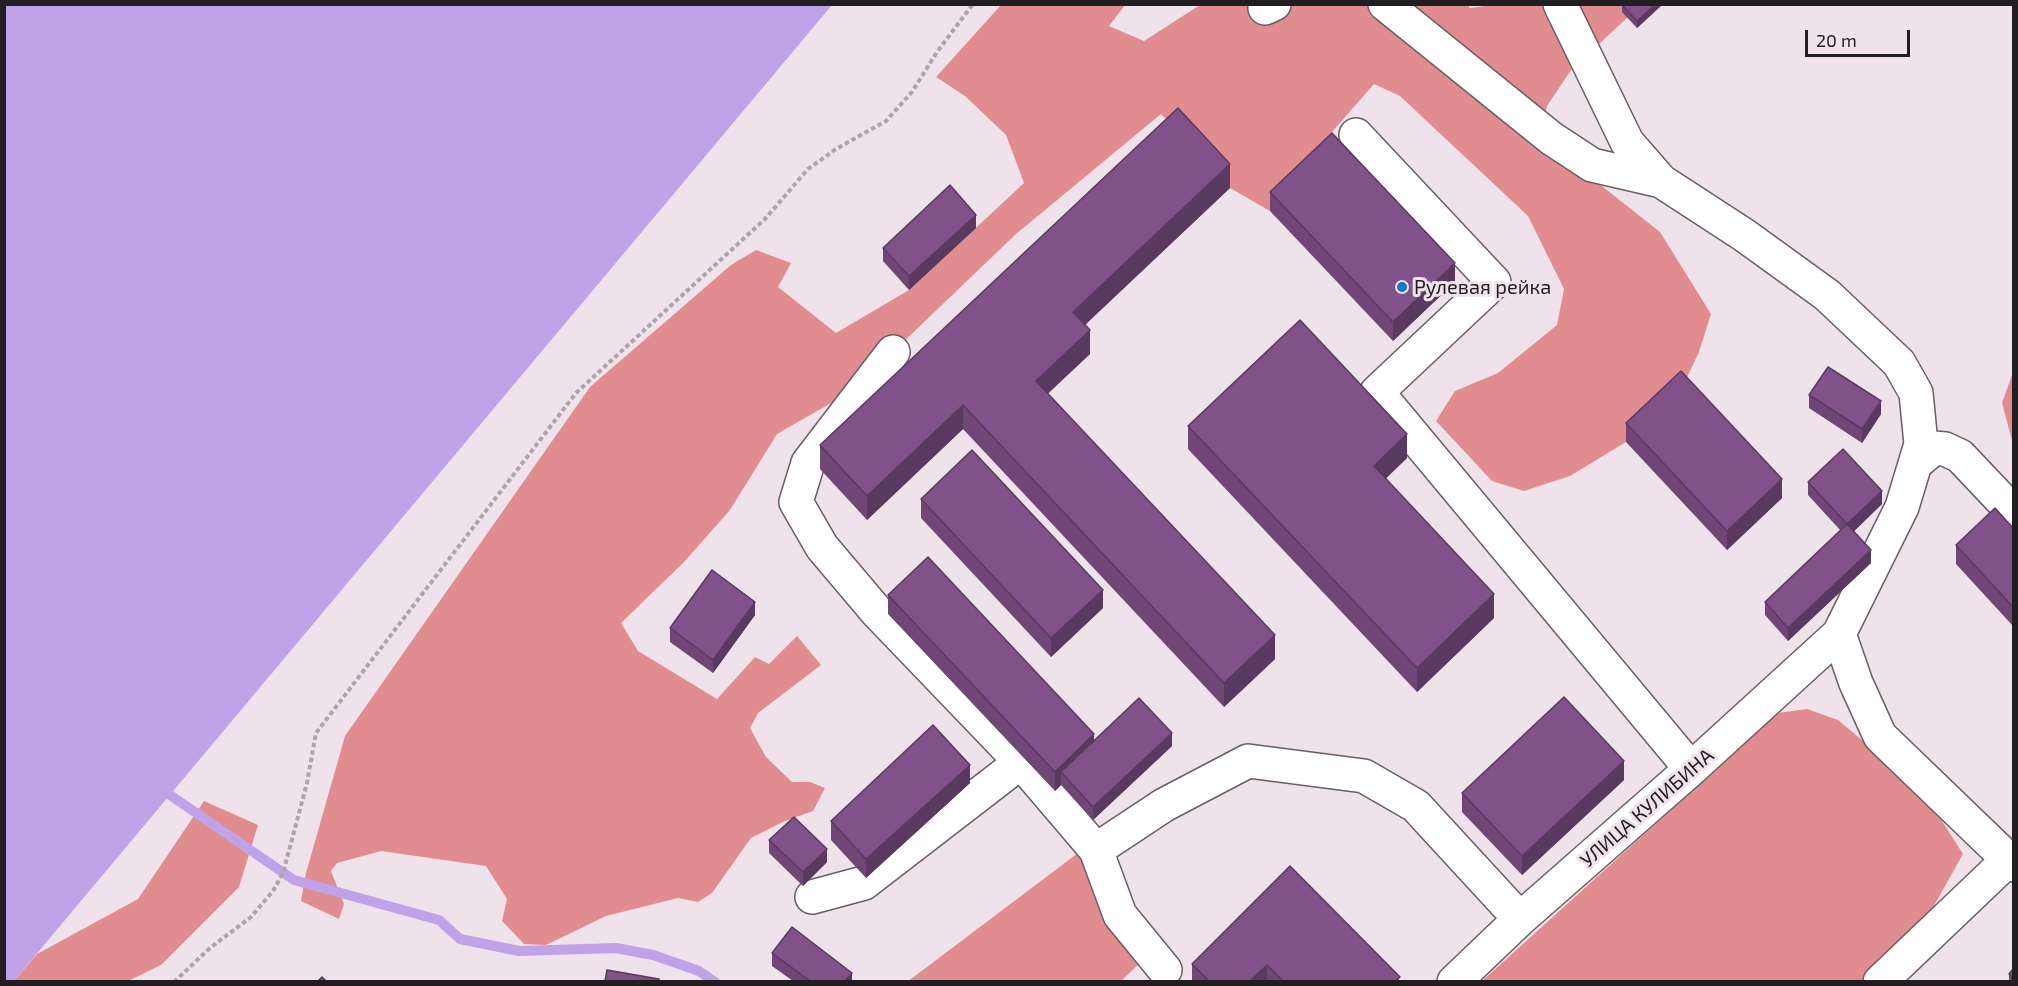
<!DOCTYPE html>
<html>
<head>
<meta charset="utf-8">
<style>
	body { margin:0 }
	#map { position:relative; width:2018px; height:986px; overflow:hidden; background:#f0e2ea; font-family:"Exo 2",sans-serif }
	canvas { display:block }
	.frame { position:absolute; inset:0; border:6px solid #221d20; pointer-events:none }
	.scale { position:absolute; left:1805px; top:30px; width:105px; height:27px; box-sizing:border-box; border:3px solid #221d20; border-top:0; padding-left:8px; font-size:18px; line-height:21px; white-space:nowrap; color:#221d20; -webkit-text-stroke:4px #f0e2ea; paint-order:stroke }
</style>
</head>
<body>
<div id="map">
<canvas width="2018" height="986"></canvas>
<div class="frame"></div>
<div class="scale">20 m</div>
</div>
<script>
const ctx = document.querySelector('canvas').getContext('2d');
ctx.lineJoin = 'round';
function fillPath(path, color) {
  ctx.fillStyle = color;
  ctx.fill(path, 'evenodd');
}
function strokePath(path, color, width, dash) {
  ctx.strokeStyle = color;
  ctx.lineWidth = width;
  ctx.lineCap = dash ? 'butt' : 'round';
  ctx.setLineDash(dash || []);
  ctx.stroke(path);
}
function drawText(font, color, halo, rows, align = 'center') {
  ctx.font = font + ' "Exo 2",sans-serif';
  ctx.lineWidth = 6;
  ctx.setLineDash([]);
  ctx.textBaseline = 'middle';
  ctx.strokeStyle = halo;
  ctx.fillStyle = color;
  for (const [text, x, y, turn = 0] of rows) {
    ctx.save();
    ctx.translate(x, y);
    ctx.rotate((+turn || 0) * Math.PI / 180);
    ctx.textAlign = isNaN(turn) ? turn : align;
    if (halo) ctx.strokeText(text, 0, 0);
    ctx.fillText(text, 0, 0);
    ctx.restore();
  }
}
const forest = new Path2D(`
	M1467,4l3,4 30,-4 131,1 -3,12 -57,53 -24,36 -7,31 120,95 51,82 -12,38 -18,38 -55,52 -56,34 -46,15 -32,-10 -56,-60 19,-30 43,-18 59,-48 7,-36 -36,-73 -128,-120 -26,-12 -42,48v20l-62,59 -40,-23 -69,-74 -145,120 -164,157 -75,43 -47,76 -46,52 -63,61 17,28 79,48 38,-42 14,7 28,-28 24,29 -63,48 -8,15 16,29 26,25h18l15,6 -12,23 -28,10 -34,17 -39,55 -14,9 -20,-4 -72,18 -60,29 -22,-1 -22,-23 5,-22 -21,-33 -105,-15 -44,12 -6,8 13,33 -5,15 -38,-18 5,-28 39,-137 245,-349 141,-122 25,-15 35,13 -13,24 58,46 73,-43 115,-107 -18,-48 -41,-39 -29,-19 65,-72h124l-16,21 35,15 56,-36z
	M2013,372v72l-11,-41z
	M1807,709l31,11 85,71 40,63 -32,57 -50,70 -400,1 297,-269z
	M204,801l54,24 -19,62 -78,78 -33,16 -115,1 24,-28 101,-55z
	M1082,850l59,112 -20,19 -214,1z`);
const water = new Path2D(`
	M5,4l827,1 -819,977 -9,-1z`);
const stream = new Path2D(`
	M170,795l124,85 145,40 21,19 59,12 97,-3 37,7 46,16 16,11`);
const path = new Path2D(`
	M174,982l36,-34 41,-31 22,-26 10,-18 24,-90 9,-50 260,-340 189,-174 43,-50 28,-20 50,-28 26,-29 25,-40 36,-48`);
const minor = new Path2D(`
	M1385,4l166,134 41,27 69,16
	M1560,4l67,138 34,39 83,54 83,60 72,68 17,30 5,51 -19,63 -63,127 17,49 24,53 134,129
	M1265,8l9,-4
	M1356,135l138,147 -117,110 314,377
	M893,352l-85,111 -12,39 26,45 55,65 144,150 75,88 68,-45 84,-44 116,15 52,30 104,113
	M1915,464l19,-16 11,1 15,7 54,57
	M1096,850l24,65 45,55
	M812,897l52,-14 157,-121
	M1454,982l66,-63 171,-150 148,-135
	M1880,982l128,-122`);
const wall = new Path2D(`
	M1663,4l-26,24 -15,-16v-7z
	M1230,188l-145,137 5,29 -43,39 228,266 -51,48 -261,-278 -96,91 -47,-51v-24z
	M1270,192l185,90 -62,59 -123,-130z
	M976,228l-67,62 -26,-29v-13z
	M1809,395l72,19 -19,29 -53,-35z
	M1626,423l156,75 -55,52 -101,-108z
	M1188,426l219,32 -21,20 108,140 -77,74 -229,-243z
	M1808,482l74,22 -28,27 17,32 -83,78 -23,-26v-13l76,-71 -33,-36z
	M921,499l182,109 -52,49 -130,-139z
	M2013,528v98l-57,-62v-19z
	M888,595l206,145 78,6 -79,74 -32,-35 -6,6 -167,-177z
	M755,615l-42,58 -43,-31v-14z
	M1624,780l-102,95 -60,-63v-19z
	M970,783l-104,95 -35,-38v-19z
	M769,840l58,22 -24,24 -34,-33z
	M1290,866l110,115h-208v-17z
	M772,953l80,28h-59l-21,-15z
	M2013,969v12h-4v-7z`);
const shadedWall = new Path2D(`
	M1656,4h7l-26,24v-7z
	M1230,164v24l-157,148v-24z
	M976,215v13l-67,62v-14z
	M1455,263v19l-62,59v-19z
	M1090,330v24l-54,51v-24z
	M1881,401v13l-19,29v-14z
	M963,405v24l-96,91v-24z
	M1407,434v24l-33,32v-24z
	M1782,479v19l-55,52v-19z
	M1882,491v13l-35,34v-14z
	M1871,550v13l-83,78v-13z
	M1103,590v18l-52,49v-19z
	M1494,594v24l-77,74v-24z
	M755,602v13l-42,58v-13z
	M1275,635v24l-51,48v-24z
	M1172,733v13l-79,74v-13z
	M1094,734v19l-33,19v13l-6,6v-19z
	M1624,761v19l-102,95v-19z
	M970,765v18l-104,95v-19z
	M827,849v13l-24,24v-14z
	M1267,965v16h-17z
	M852,973v8h-7z`);
const building = new Path2D(`
	M1623,4h33l-19,17 -15,-16z
	M1178,108l52,56 -157,148 17,18 -54,51 239,254 -51,48 -261,-278 -96,91 -47,-51z
	M1332,133l123,130 -62,59 -123,-130z
	M950,185l26,30 -67,61 -26,-28z
	M1300,320l107,114 -33,32 120,128 -77,74 -229,-242z
	M1828,367l53,34 -19,28 -53,-34z
	M1681,371l101,108 -55,52 -101,-108z
	M1843,449l39,42 -35,33 -39,-42z
	M972,450l131,140 -52,48 -130,-139z
	M1995,508l18,20v79l-57,-62z
	M1847,524l24,26 -83,78 -23,-26z
	M928,557l166,177 -39,38 -167,-177z
	M712,570l43,32 -42,58 -43,-32z
	M1564,697l60,64 -102,95 -60,-63z
	M1139,698l33,35 -79,74 -32,-35z
	M933,725l37,40 -104,94 -35,-38z
	M794,817l33,32 -24,23 -34,-32z
	M1290,866l110,111 -4,4h-113l-16,-16 -17,16h-41l-17,-17z
	M792,927l60,46 -7,8h-35l-38,-28z
	M2013,969v10l-4,-5z
	M607,970l52,9v2h-54z
	M322,977l4,4h-8z`);
const markers = [
	[1402,287,6,"#097ac4"]
];
const poiNames = [
	["Рулевая рейка",1414,287]
];
const streetNames = [
	["УЛИЦА КУЛИБИНА",1647,808,-41]
];
fillPath(forest, '#e18d8f');
fillPath(water, '#bfa2e7');
strokePath(stream, '#bfa2e7', 10);
strokePath(minor, '#6a5e65', 36);
strokePath(path, '#aea3a9', 4, [4.5, 3]);
strokePath(minor, '#fff', 33);
fillPath(wall, '#6f4676');
fillPath(shadedWall, '#5a3960');
fillPath(building, '#815189');
strokePath(building, '#5a3960', 1.5);
for (const [x, y, r, color] of markers) {
  const dot = new Path2D();
  dot.arc(x, y, r, 0, 2 * Math.PI);
  ctx.fillStyle = color;
  ctx.fill(dot);
  strokePath(dot, '#f0e2ea', 2);
}
drawText('20px', '#221d20', '#f0e2ea', poiNames, 'left');
drawText('20px', '#221d20', '#f0e2ea', streetNames);
</script>
</body>
</html>
